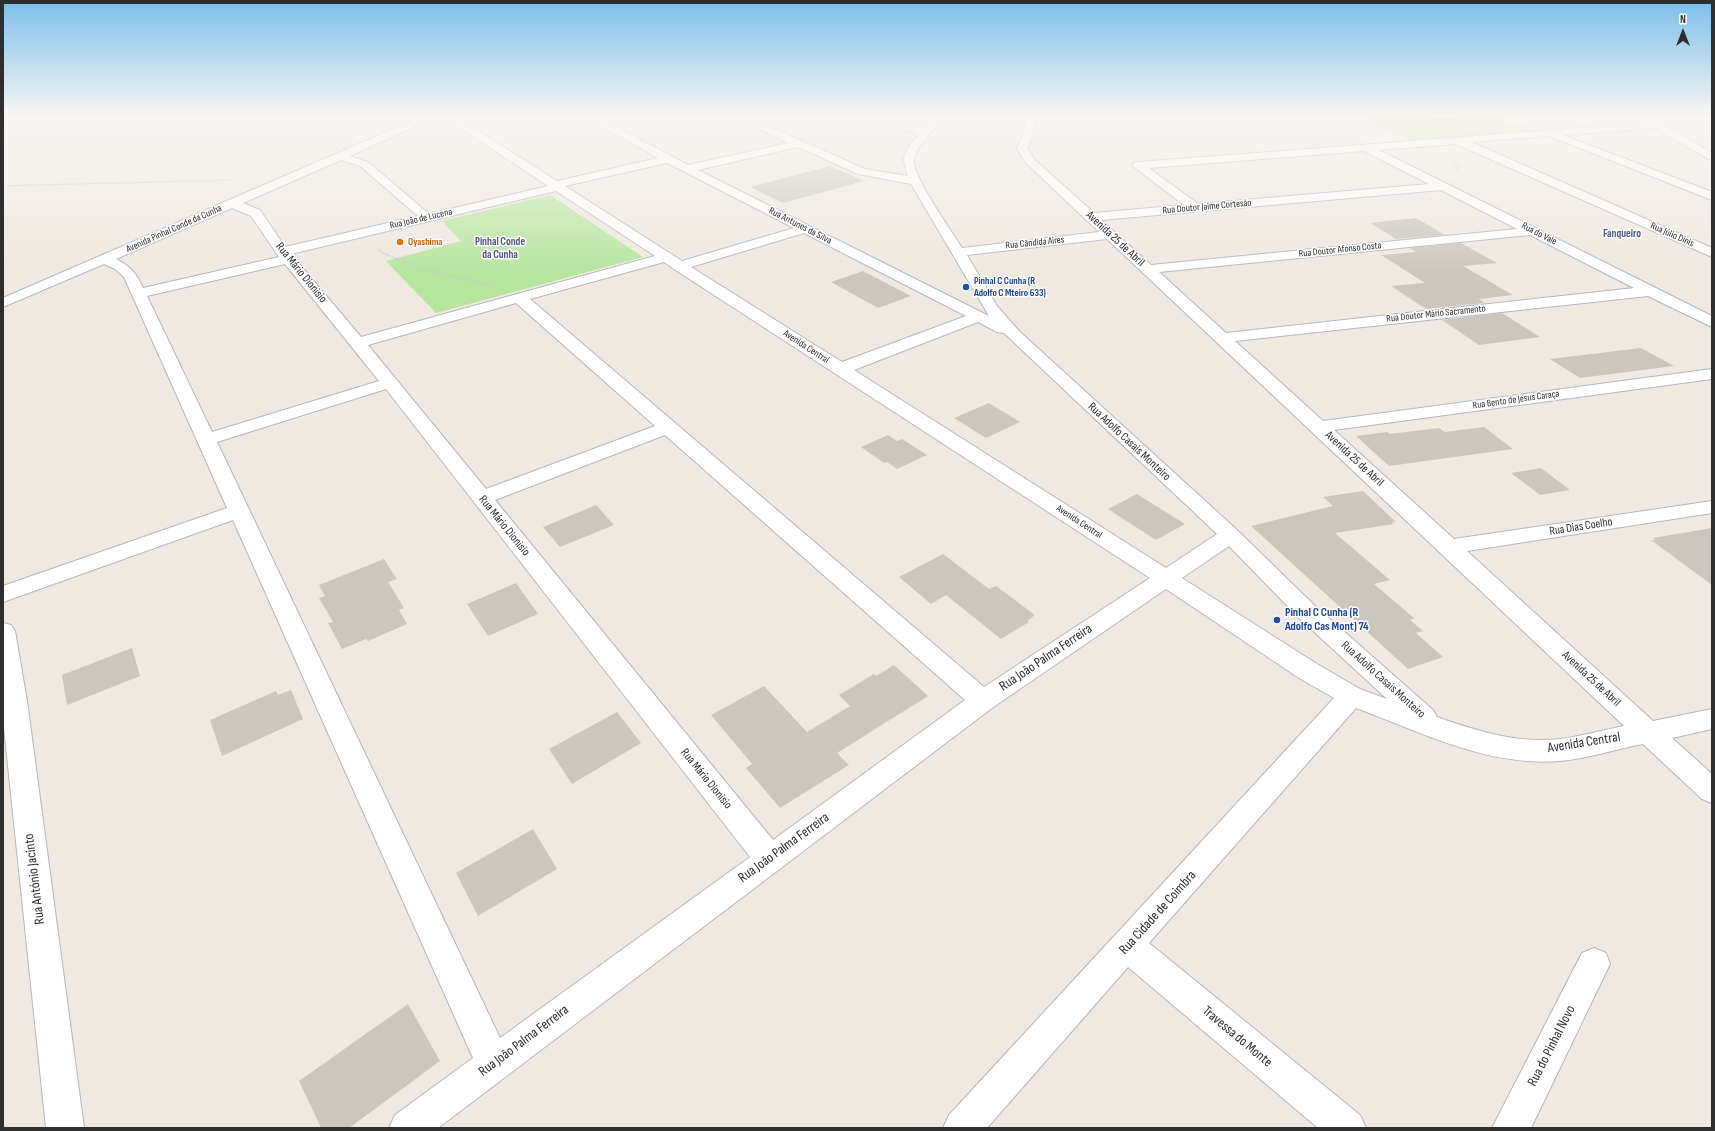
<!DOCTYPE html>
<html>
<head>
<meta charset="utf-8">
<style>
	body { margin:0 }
	#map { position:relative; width:1715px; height:1131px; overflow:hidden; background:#efe9e1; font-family:"Sofia Sans Condensed",sans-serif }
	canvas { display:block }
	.frame { position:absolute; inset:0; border:4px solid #2e2e2e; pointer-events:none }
	.north { position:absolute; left:1663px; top:12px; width:40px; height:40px; -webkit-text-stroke:3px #fff; paint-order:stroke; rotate:0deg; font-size:11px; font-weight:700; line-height:16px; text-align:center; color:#2e2e2e }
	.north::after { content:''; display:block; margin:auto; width:14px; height:18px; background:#2e2e2e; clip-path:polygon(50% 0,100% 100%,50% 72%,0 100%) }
</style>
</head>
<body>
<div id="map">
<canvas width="1715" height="1131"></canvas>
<div class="frame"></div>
<div class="north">N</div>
</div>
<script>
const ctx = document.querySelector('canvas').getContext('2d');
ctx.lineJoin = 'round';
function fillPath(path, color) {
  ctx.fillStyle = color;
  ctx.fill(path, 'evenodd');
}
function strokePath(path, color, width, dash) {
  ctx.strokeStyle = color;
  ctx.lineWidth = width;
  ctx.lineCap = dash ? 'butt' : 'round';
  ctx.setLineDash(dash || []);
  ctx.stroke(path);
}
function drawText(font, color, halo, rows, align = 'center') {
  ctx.font = font + ' "Sofia Sans Condensed",sans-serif';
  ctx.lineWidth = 3;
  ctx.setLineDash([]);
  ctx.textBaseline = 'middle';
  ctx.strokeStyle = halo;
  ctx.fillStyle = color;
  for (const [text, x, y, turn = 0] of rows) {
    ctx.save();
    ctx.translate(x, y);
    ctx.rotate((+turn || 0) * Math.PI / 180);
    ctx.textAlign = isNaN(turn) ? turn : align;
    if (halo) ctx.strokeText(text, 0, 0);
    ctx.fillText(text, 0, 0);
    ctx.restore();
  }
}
const green = new Path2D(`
	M1499,116l42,17 -128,10 -51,-26z
	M550,195l93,62 -207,56 -50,-52 75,-20 -19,-20z`);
const building = new Path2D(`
	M830,166l34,15 -81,22 -33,-16z
	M1416,218l29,17 -49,4 -26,-16z
	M1461,243l36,20 -34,3 50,29 -34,4 6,4 -59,6 -35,-23 34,-3 -44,-28 35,-3 -6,-4z
	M863,271l48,25 -33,12 -47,-26z
	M1502,313l38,24 -61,8 -37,-25z
	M1641,348l33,18 -94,12 -30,-19z
	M989,403l31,19 -34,16 -32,-20z
	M1484,427l29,22 -124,17 -33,-30 31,-4 3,2 49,-6 6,4z
	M888,435l9,6 5,-2 25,16 -30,14 -10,-7 -3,1 -23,-16z
	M1541,468l29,22 -30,5 -29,-22z
	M1363,491l33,31h-4l2,2 -59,9 55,47 -16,4 40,34 -4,2 13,11 -7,2 27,24 -35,12 -157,-143 82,-20 -10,-9z
	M1137,494l48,30 -29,16 -48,-31z
	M596,505l18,20 -54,22 -17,-20z
	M1712,528v57l-61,-45h4l-2,-2z
	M943,554l46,35 7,-3 39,29 -8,6 2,1 -28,17 -55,-44 -15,9 -32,-27z
	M384,559l13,20 -9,3 16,26 -5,2 8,14 -39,17 -2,-2 -24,10 -14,-26 5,-1 -14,-24 6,-2 -6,-11z
	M516,583l22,31 -50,22 -21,-32z
	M132,648l8,28 -73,29 -5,-30z
	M894,665l34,31 -91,57 12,12 -69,43 -34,-40 6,-4 -41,-49 53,-29 43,46 43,-26 -11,-11 35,-21 2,2z
	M291,690l12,29 -81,37 -12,-36 66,-29 2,4z
	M617,712l24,31 -69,41 -23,-35z
	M533,829l24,40 -79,47 -22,-43z
	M408,1004l32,57 -91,67h-28l-22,-47z`);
const path = new Path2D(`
	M1453,161l7,11
	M3,186l230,-6
	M379,249l4,4 41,17 67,15`);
const minor = new Path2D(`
	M423,116h14l-87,40 18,6 61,52 119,-28 -106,-70h13l102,65 101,-23 -75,-42h13l92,49 100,-22 -56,-27h14l119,53 43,7c-8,-21 -3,-24 10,-41l-42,-19h15l32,13 10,-13h11c-8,11 -31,34 -30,46 0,16 38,70 48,86l137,-16 -74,-70 -8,-14 8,-19 1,-8 -4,-5h11l3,4 -1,9 -8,19 8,12 59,53 90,-8 -50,-38 -2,-2 2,-2 4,-1 508,-39 -8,-6 11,-1 63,37v8l-57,-33 -92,7 149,57v8l-163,-64 -78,6 241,106v9l-256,-113 -77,6 333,166v11l-64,-31 -413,45 88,80 389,-52v10l-378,51 120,109 258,-38v12l-245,38 186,170 59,-12v20l-40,9 40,36v29l-10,-4 -59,-55c-27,5 -57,15 -84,17 -71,6 -138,-29 -203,-53l-207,235 211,172 6,13h-48l-190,-161 -141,161h-44l6,-13 385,-417 -35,-20 -133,-89 -174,119 -554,420h-49l6,-13 78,-57 -240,-538 -230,82v-16l224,-78 -103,-231 -9,-8 -11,-5 -101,43v-9zM798,147l60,27 53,10 78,132 -291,-146zM1364,151l65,33 -231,20 -49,-36zM341,160l19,6 58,50 -133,31 -25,-37 -17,-7zM667,163l16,8 111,57 -112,33 -117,-75zM1441,190l76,39 -366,36 -50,-45zM556,191l99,65 -294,81 -70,-83zM232,208l19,8 28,41 -136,31c-6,-14 -13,-22 -27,-29zM804,233l162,83 -124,46 -151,-95zM1530,235l104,53 -408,45 -67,-61zM1107,239l517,487c-21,4 -42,10 -63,13 -43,5 -84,-8 -124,-22l-4,-7 -119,-105 -77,-75 -218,-199 -22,-25 -30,-51zM664,262l10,7 476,309 -166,109 -454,-388zM285,264l94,117 -167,51 -65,-136zM516,303l139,123 -169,63 -118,-144zM978,322l19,10 7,1 213,201 -51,34 -312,-198zM386,389l364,468 -250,181 -283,-596zM665,435l300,265 -192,140 -278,-340zM1229,546l69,71 89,82 -27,-10 -43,-25 -135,-86z
	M3,623l8,2 4,6 12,70 57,427h-38l-43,-410z
	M1594,948l12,5 4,11 -79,164h-39l90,-175z`);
const markers = [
	[400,242,4,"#e8710a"],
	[966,287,4,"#1a4fb4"],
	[1277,620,4,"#1a4fb4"]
];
const farStreetnames = [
	["Rua Doutor Jaime Cortesão",1207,207,-5],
	["Rua João de Lucena",421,219,-13],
	["Rua Antunes da Silva",800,226,27],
	["Avenida Pinhal Conde da Cunha",174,229,-24],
	["Rua do Vale",1539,234,27],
	["Rua Júlio Dinis",1672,235,24],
	["Rua Cândida Aires",1035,243,-6],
	["Rua Doutor Afonso Costa",1340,250,-6],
	["Rua Doutor Mário Sacramento",1436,314,-6],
	["Avenida Central",806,347,33],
	["Rua Bento de Jesus Caraça",1516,400,-8],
	["Avenida Central",1079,522,33]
];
const farFoodnames = [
	["Oyashima",408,242]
];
const farTransitnames = [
	["Pinhal C Cunha (R",974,281],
	["Adolfo C Mteiro 633)",974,293]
];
const farNeighbourhoodnames = [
	["Fanqueiro",1622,234],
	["Pinhal Conde",500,242],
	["da Cunha",500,255]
];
const streetNames = [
	["Avenida 25 de Abril",1115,239,43],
	["Rua Mário Dionisio",301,273,51],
	["Rua Adolfo Casais Monteiro",1129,442,43],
	["Avenida 25 de Abril",1354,459,43],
	["Rua Mário Dionisio",504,526,51],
	["Rua Dias Coelho",1581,527,-9],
	["Avenida 25 de Abril",1591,679,43],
	["Rua Adolfo Casais Monteiro",1383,680,42],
	["Rua Mário Dionisio",706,779,51]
];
const transitNames = [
	["Pinhal C Cunha (R",1285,613],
	["Adolfo Cas Mont) 74",1285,627]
];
const nearStreetnames = [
	["Rua João Palma Ferreira",1046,658,-34],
	["Avenida Central",1584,743,-9],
	["Rua João Palma Ferreira",784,848,-36],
	["Rua António Jacinto",35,879,-97],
	["Rua Cidade de Coimbra",1158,913,-48],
	["Travessa do Monte",1237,1037,40],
	["Rua João Palma Ferreira",524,1041,-37],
	["Rua do Pinhal Novo",1552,1046,-63]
];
fillPath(green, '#b6e59e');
fillPath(building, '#cbc7bf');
strokePath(minor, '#b4b7c1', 2);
strokePath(path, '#c9c9c9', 1.5, [1.5, 1]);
fillPath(minor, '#fff');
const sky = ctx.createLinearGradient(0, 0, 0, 275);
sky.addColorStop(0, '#7abfeb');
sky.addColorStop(0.42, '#f8f5f2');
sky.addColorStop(1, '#f8f5f200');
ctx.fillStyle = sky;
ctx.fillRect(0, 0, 1715, 275);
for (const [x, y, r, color] of markers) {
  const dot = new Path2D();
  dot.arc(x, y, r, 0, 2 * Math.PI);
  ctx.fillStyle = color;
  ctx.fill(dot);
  strokePath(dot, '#fff', 1.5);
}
drawText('10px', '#2e2e2e', '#fff', farStreetnames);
drawText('bold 10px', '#c56008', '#fff', farFoodnames, 'left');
drawText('bold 10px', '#164399', '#fff', farTransitnames, 'left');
drawText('bold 11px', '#4d5680', '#fff', farNeighbourhoodnames);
drawText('12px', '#2e2e2e', '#fff', streetNames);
drawText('bold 12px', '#164399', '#fff', transitNames, 'left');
drawText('14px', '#2e2e2e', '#fff', nearStreetnames);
</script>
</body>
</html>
